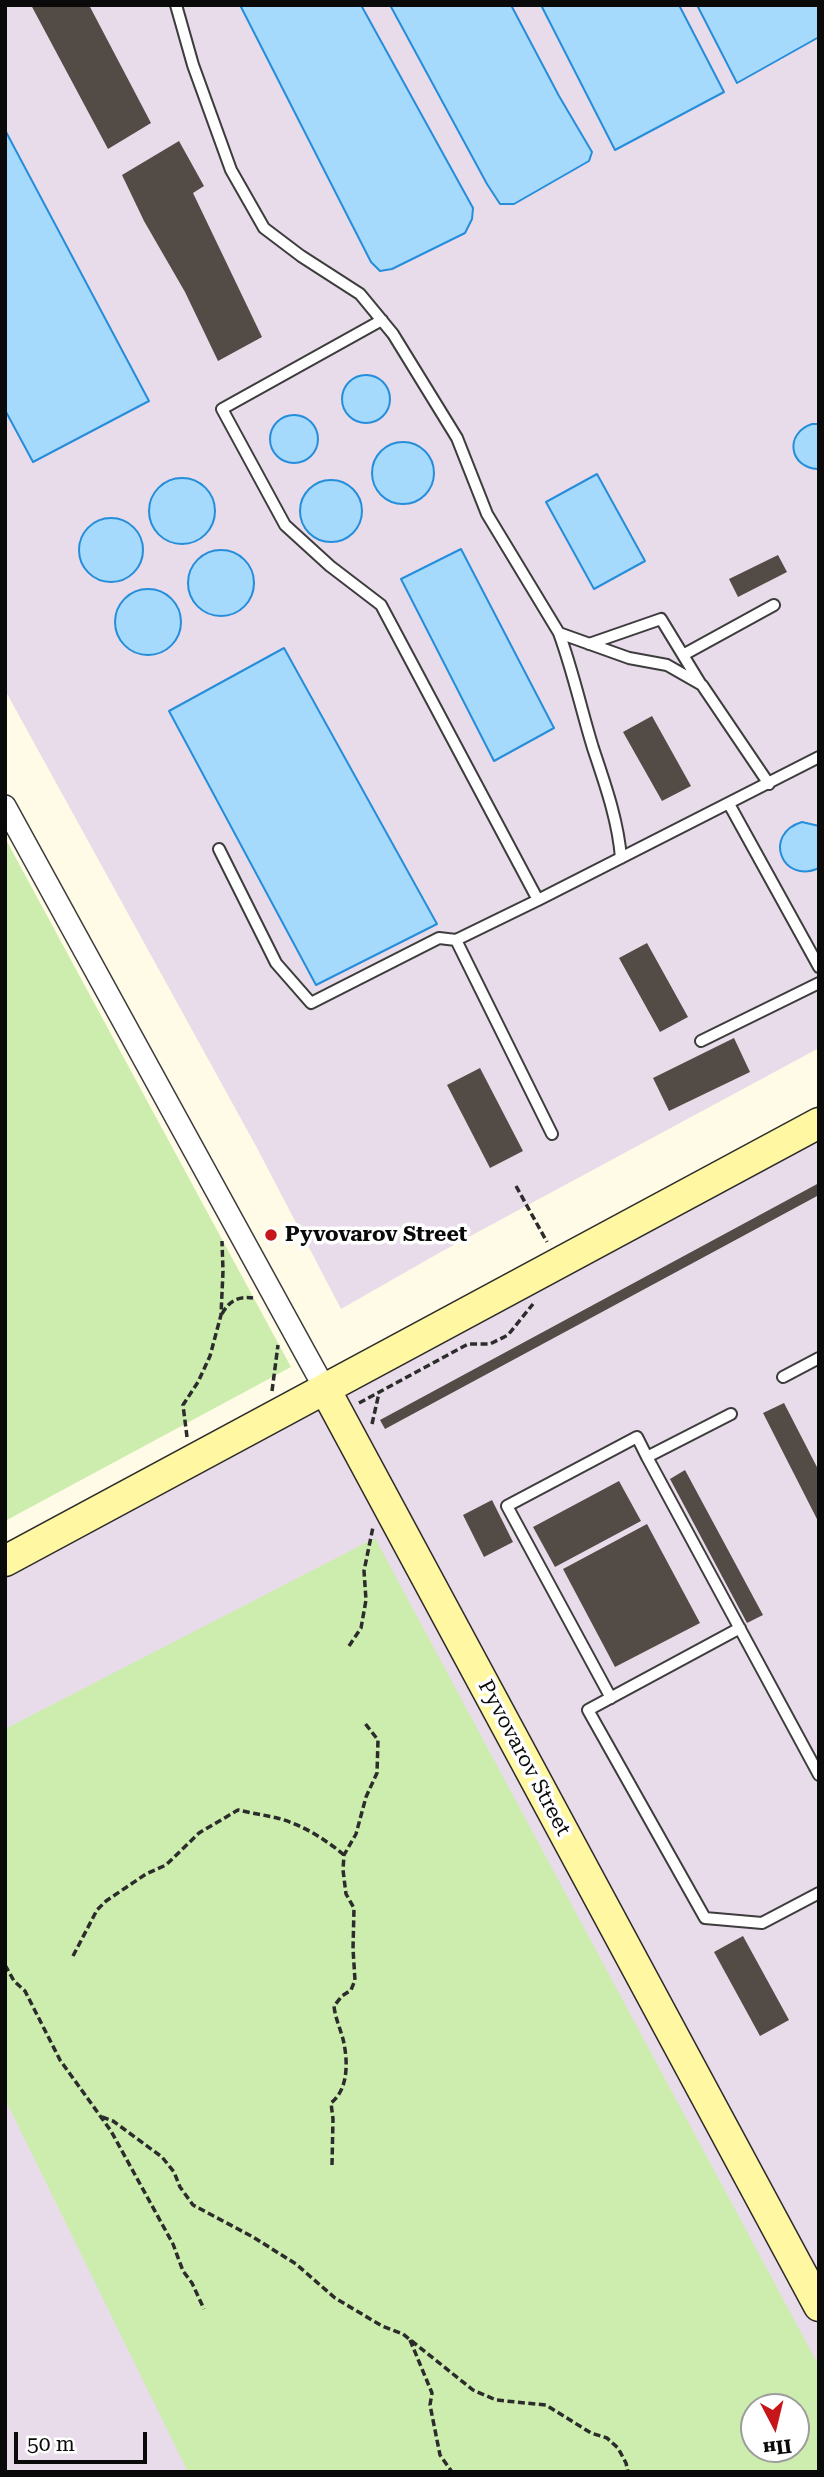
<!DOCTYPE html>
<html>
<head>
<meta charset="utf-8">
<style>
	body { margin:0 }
	#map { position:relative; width:824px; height:2477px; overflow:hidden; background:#fffbe7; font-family:"Roboto Serif",serif }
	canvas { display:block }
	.frame { position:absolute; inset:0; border:7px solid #0a0a0a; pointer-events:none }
	.north { position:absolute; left:740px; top:2393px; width:70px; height:70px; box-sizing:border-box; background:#fff; border:2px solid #9d9d9d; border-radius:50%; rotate:173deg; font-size:19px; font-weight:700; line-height:28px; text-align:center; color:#0a0a0a }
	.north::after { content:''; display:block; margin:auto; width:24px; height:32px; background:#c6161a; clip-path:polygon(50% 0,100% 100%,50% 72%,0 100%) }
	.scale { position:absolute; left:14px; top:2432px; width:133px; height:32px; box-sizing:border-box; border:4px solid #0a0a0a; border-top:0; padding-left:9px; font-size:21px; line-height:24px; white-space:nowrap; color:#0a0a0a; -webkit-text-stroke:5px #fff; paint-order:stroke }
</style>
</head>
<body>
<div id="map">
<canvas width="824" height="2477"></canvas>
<div class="frame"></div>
<div class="north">Пн</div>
<div class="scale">50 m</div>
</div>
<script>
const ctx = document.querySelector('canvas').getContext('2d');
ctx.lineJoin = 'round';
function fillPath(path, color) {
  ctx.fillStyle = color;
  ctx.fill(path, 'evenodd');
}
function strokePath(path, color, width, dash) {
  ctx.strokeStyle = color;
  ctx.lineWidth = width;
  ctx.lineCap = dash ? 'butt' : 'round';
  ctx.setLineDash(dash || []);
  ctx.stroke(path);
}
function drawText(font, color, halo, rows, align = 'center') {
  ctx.font = font + ' "Roboto Serif",serif';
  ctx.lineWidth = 7;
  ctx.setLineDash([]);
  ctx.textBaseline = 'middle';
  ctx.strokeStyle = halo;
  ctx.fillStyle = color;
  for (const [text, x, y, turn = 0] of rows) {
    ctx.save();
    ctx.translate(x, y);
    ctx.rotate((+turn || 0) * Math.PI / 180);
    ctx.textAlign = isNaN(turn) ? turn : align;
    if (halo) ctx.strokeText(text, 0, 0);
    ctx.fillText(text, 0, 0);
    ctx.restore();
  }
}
const industrial = new Path2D(`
	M5,5h814v1043l-380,205 -98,56 -84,-161 -252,-458z
	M819,1132v1340h-814v-902zM754,2407h42v42h-42z`);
const green = new Path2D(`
	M5,838l286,529 -286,154z
	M375,1538l444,828v106h-631l-183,-373v-370zM754,2407h42v42h-42z`);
const water = new Path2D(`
	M240,5h121l112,203 -1,11 -7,14 -73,36 -12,2 -9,-9z
	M390,5h121l48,91 33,56 -3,9 -75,43h-14l-13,-20z
	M541,5h138l45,87 -109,58z
	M697,5h122v32l-82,46z
	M5,130l144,271 -116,61 -28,-52z
	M342 399a24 24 0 1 1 48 0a24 24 0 1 1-48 0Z
	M270 439a24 24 0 1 1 48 0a24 24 0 1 1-48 0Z
	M812,424h7l-1,45c-29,-1 -34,-36 -6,-45z
	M372 473a31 31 0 1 1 62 0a31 31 0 1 1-62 0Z
	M597,474l48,87 -51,28 -48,-87z
	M149 511a33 33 0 1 1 66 0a33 33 0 1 1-66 0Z
	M300 511a31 31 0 1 1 62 0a31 31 0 1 1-62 0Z
	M79 550a32 32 0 1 1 64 0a32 32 0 1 1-64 0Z
	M461,549l93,179 -60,33 -93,-182z
	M188 583a33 33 0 1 1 66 0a33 33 0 1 1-66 0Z
	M115 622a33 33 0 1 1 66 0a33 33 0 1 1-66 0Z
	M284,648l153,276 -121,61 -147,-274z
	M802,822l17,4v42c-37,17 -57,-34 -17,-46z`);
const building = new Path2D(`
	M31,5h58l62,118 -43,26z
	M179,141l25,45 -11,7 69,144 -44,24 -33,-69 -41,-71 -22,-46z
	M778,555l9,17 -49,25 -9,-18z
	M652,716l39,70 -29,15 -39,-69z
	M647,943l41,74 -28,15 -41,-74z
	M734,1038l16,34 -81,39 -16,-33z
	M480,1068l43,83 -33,17 -43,-83z
	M819,1183v12l-434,234 -5,-9z
	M784,1403l35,68v52l-56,-110z
	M685,1470l78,145 -16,8 -77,-144z
	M619,1481l22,40 -86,46 -22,-40z
	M492,1500l21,42 -29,15 -21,-42z
	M647,1524l53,99 -85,44 -52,-98z
	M743,1936l46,84 -29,16 -46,-84z`);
const path = new Path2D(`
	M516,1186l31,56
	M222,1314c7,-13 16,-18 31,-16
	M272,1391l6,-46
	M359,1403l109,-59h22l18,-9 25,-31
	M372,1424l7,-31
	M187,1437l-4,-32 15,-23 12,-26 11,-41 2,-44 -1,-30
	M349,1646l12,-18 5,-28 -2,-29 9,-44
	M73,1956l24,-46 9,-9 40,-27 20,-9 33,-32 39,-23c13,3 26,5 39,8 24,6 48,21 67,37
	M5,1965l9,16 11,10 35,69 51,71 62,113 10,27 9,12 12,26
	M102,2117l11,4 49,36 12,15 6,15 13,18 60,32 43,27 39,34 47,28 21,8 70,56 23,10 50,5 45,28 16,5 11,10 8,15 2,9
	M332,2165l1,-46 -2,-16c18,-14 17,-43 12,-64 -3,-11 -8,-22 -9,-33l8,-10 9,-6 4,-10 -2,-31 1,-41 -8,-14 -3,-24 1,-15 12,-21 10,-37 11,-24 1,-33 -14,-18
	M410,2340l22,53 -2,12 10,50 12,17`);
const lane = new Path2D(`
	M176,5l17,60 38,105 33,58 37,28 59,38 33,40 64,104 30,76 72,119 70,25 38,7 35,20 67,99
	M382,320l-160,89 63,116 45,41 51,39 157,295 -82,40 96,194
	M559,633c14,38 22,76 34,115 12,36 25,72 28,110
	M589,644l72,-25 39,64
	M683,655l91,-50
	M729,804l90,163
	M219,849l57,114 35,40 128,-65 17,2
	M538,900l281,-143
	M701,1041l118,-58
	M783,1377l36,-19
	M731,1414l-84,43 172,318
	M740,1628l-152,82 117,208 57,5 57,-30
	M611,1698l-104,-192 130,-69 10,20`);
const street = new Path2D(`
	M5,806l320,583`);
const secondary = new Path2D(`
	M325,1389l494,917
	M5,1561l814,-438`);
const markers = [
	[271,1235,7,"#c6161a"]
];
const poiNames = [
	["Pyvovarov Street",285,1235]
];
const streetNames = [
	["Pyvovarov Street",524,1758,62]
];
fillPath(industrial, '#e9dcea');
fillPath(green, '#ccedad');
fillPath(water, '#a5dafc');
strokePath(water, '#258dda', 2);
fillPath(building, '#534b45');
strokePath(lane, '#3d3d3d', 14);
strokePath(street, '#3d3d3d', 24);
strokePath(secondary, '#2c2c2c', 33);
strokePath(path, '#2c2c2c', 3.5, [7, 3.5]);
strokePath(lane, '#fff', 10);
strokePath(street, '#fff', 21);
strokePath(secondary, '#fff7a2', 30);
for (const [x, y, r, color] of markers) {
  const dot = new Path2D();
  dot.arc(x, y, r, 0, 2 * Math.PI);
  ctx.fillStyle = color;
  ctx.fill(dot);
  strokePath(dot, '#fff', 2.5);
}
drawText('bold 21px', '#0a0a0a', '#fff', poiNames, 'left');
drawText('21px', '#0a0a0a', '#fff', streetNames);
</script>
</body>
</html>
